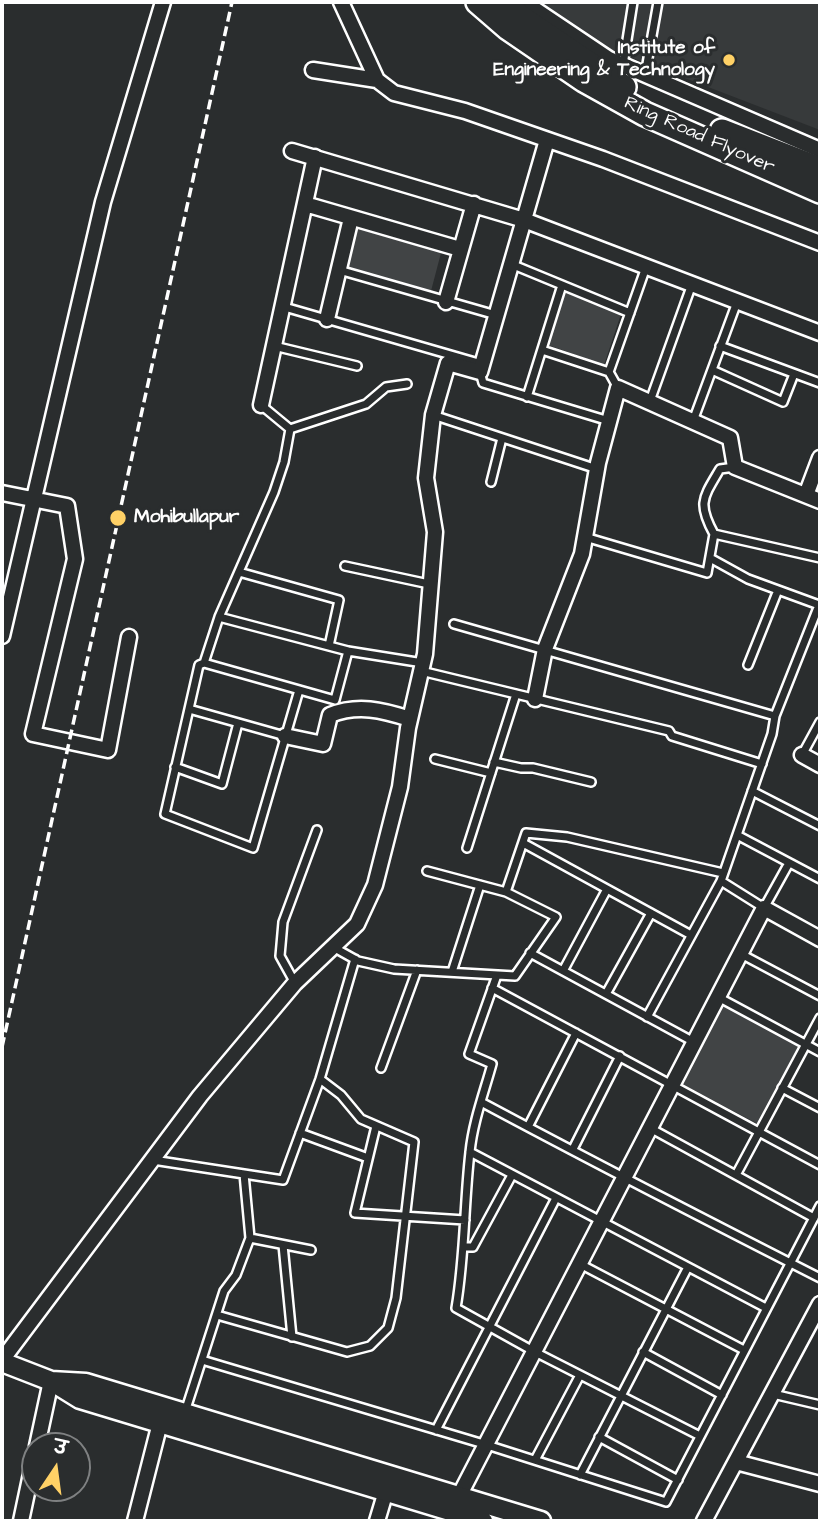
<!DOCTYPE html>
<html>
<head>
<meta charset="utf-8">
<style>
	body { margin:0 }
	#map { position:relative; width:822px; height:1523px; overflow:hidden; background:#2a2d2e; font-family:"Architects Daughter","Playpen Sans Deva",sans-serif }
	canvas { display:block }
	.frame { position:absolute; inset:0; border:4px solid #fff; pointer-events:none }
	.north { position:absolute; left:21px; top:1432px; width:70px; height:70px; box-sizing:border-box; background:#2a2d2e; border:2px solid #7f8182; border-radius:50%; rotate:13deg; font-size:19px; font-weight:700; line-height:28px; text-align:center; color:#fff }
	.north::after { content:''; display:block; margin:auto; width:24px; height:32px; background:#ffd166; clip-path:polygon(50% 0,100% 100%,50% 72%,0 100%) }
</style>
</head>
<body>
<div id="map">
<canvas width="822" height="1523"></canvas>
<div class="frame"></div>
<div class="north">उ</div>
</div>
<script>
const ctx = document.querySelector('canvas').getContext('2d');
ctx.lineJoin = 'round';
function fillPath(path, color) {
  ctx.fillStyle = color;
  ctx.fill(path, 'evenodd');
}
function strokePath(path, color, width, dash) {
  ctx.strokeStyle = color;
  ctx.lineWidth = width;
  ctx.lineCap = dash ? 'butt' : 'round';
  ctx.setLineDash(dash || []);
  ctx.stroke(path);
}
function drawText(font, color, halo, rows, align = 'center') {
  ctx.font = font + ' "Architects Daughter",sans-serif';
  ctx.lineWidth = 6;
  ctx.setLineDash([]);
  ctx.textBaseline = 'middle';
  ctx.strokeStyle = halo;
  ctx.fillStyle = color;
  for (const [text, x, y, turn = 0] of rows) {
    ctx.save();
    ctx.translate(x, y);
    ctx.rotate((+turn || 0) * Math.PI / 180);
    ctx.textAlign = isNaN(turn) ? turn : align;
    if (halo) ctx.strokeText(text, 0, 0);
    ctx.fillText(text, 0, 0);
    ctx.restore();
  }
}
const built = new Path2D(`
	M535,2h285v128l-216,-83z`);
const green = new Path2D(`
	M356,225l86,24 -11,42 -86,-24z
	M566,291l55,23 -17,51 -56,-20z
	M723,1005l77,41 -42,78 -78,-41z`);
const service = new Path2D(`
	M623,65l10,-63
	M645,75l13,-73
	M511,264l119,49
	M339,270l157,45
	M281,306l201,58
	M274,346l83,20
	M720,346l100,37
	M542,350l67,22 9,16
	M712,370l71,32 11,-28
	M480,372l3,11 126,38
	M609,372l37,-105
	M527,397l35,-112
	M650,401l42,-117
	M261,405l29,24 76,-25 20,-17 21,-3
	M433,415l164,54
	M693,421l44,-119
	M290,429l-6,33 -10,30 -55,125 -15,46 -5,2 -34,149 88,34 46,-158
	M735,467l-15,2c-17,29 -23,34 -6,65l106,24
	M491,482l11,-44
	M585,537l122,36 7,-39
	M345,566l84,18
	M239,572l100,28 -10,46
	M219,617l129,34 75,12
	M454,624l321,92
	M204,663l131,37 13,-49
	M748,665l30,-75
	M421,671l248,60 3,5 90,28
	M189,709l96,27
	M802,755l18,-33
	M435,759l56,14
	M494,762l27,6h12l58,14
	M175,767l47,17 16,-61
	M752,791l68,35
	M737,835l83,44
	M523,843l168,92
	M467,848l49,-154
	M721,881l43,27 25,-45
	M506,892l20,-59 41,4 156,36
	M333,947l25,14 36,8 121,7 41,-59 -50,-25 -79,-21
	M530,953l164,89
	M741,954l79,42
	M563,971l44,-82
	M452,972l28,-87
	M497,975l-28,79 23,10c-8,29 -19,58 -22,88 -6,52 -5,104 -14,156l79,44 165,84
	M295,983l-15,-27 3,-34 34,-92
	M492,988l328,177
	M606,994l45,-81
	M718,997l102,55
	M647,1017l74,-136 51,-147 3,-18 44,-111 -71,-26 -38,-21
	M381,1068l36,-98
	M782,1088l38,20
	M481,1102c112,60 225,118 339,176
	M376,1126l-21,87 110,7
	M528,1127l48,-94
	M650,1128l164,90
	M300,1133l68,25
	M573,1149l47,-93
	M470,1152l296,156
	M153,1160l130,20 37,-101 35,-120
	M736,1175l84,-157
	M250,1238l61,12
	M283,1245l9,92
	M464,1247h9l39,-72
	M580,1264l164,86
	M217,1315l130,37 23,-6 18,-18 8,-30 18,-156 -53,-23 -20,-24 -21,-16
	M643,1352l79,43
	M202,1360l285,85 179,57 154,-296
	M773,1394l47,11
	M185,1412l39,-121 12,-16 14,-37 -6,-64
	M436,1430l120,-232
	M599,1437l79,43
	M535,1460l45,-85
	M580,1475l108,-208`);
const minor = new Path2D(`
	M341,2l36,78 17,13 71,18 138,48 217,84
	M524,2l85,57 211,91
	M313,70l64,10
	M292,151l232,69 296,113
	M305,204l155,45
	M446,302l28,-98
	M327,319l24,-101
	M261,405l54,-248
	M2,493l65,13 8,53 -42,175 75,16 21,-113
	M806,495l14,-37
	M2,636l101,-434 60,-200
	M535,699l10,-50 37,-95 16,-91 20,-75 112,50 5,29 85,34
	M285,736l38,8 7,-29c28,-11 52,-5 80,4
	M802,755l18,10
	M2,1360l198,-264 95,-113 62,-59 18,-39 25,-98 8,-59 17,-74 10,-122 -9,-54 7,-63 15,-52 32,9 67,-232
	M37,1446l14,-65
	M736,1462l84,22
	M455,1504l309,-596 56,31
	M21,1521l14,-66
	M135,1521l25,-98
	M377,1521l9,-30
	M704,1521l116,-217`);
const tertiary = new Path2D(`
	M2,1362l49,19 29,18 403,122
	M51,1381l35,2 455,138`);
const trunk = new Path2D(`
	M478,2l30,26 76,52 61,34 175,77
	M504,2l18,16 102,69
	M722,131l98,38`);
const rail = new Path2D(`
	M2,1047l230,-1045`);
const markers = [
	[729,60,7,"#ffd166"],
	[118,518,9,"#ffd166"]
];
const poiNames = [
	["Institute of",715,49],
	["Engineering & Technology",715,71],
	["Mohibullapur",134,518,"left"]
];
const streetNames = [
	["Ring Road Flyover",699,136,24]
];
fillPath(built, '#373a3b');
fillPath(green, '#414445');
strokePath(service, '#fff', 12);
strokePath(minor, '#fff', 19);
strokePath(tertiary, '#fff', 23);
strokePath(trunk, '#fff', 28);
strokePath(service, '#2a2d2e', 7);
strokePath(minor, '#2a2d2e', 14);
strokePath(tertiary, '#2a2d2e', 18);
strokePath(trunk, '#2a2d2e', 23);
strokePath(rail, '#fff', 3.5, [10, 5]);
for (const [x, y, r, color] of markers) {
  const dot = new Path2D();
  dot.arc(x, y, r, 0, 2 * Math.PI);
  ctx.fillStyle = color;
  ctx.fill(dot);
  strokePath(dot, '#2a2d2e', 2.5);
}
drawText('bold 19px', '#fff', '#2a2d2e', poiNames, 'right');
drawText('19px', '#fff', '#2a2d2e', streetNames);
</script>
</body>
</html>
